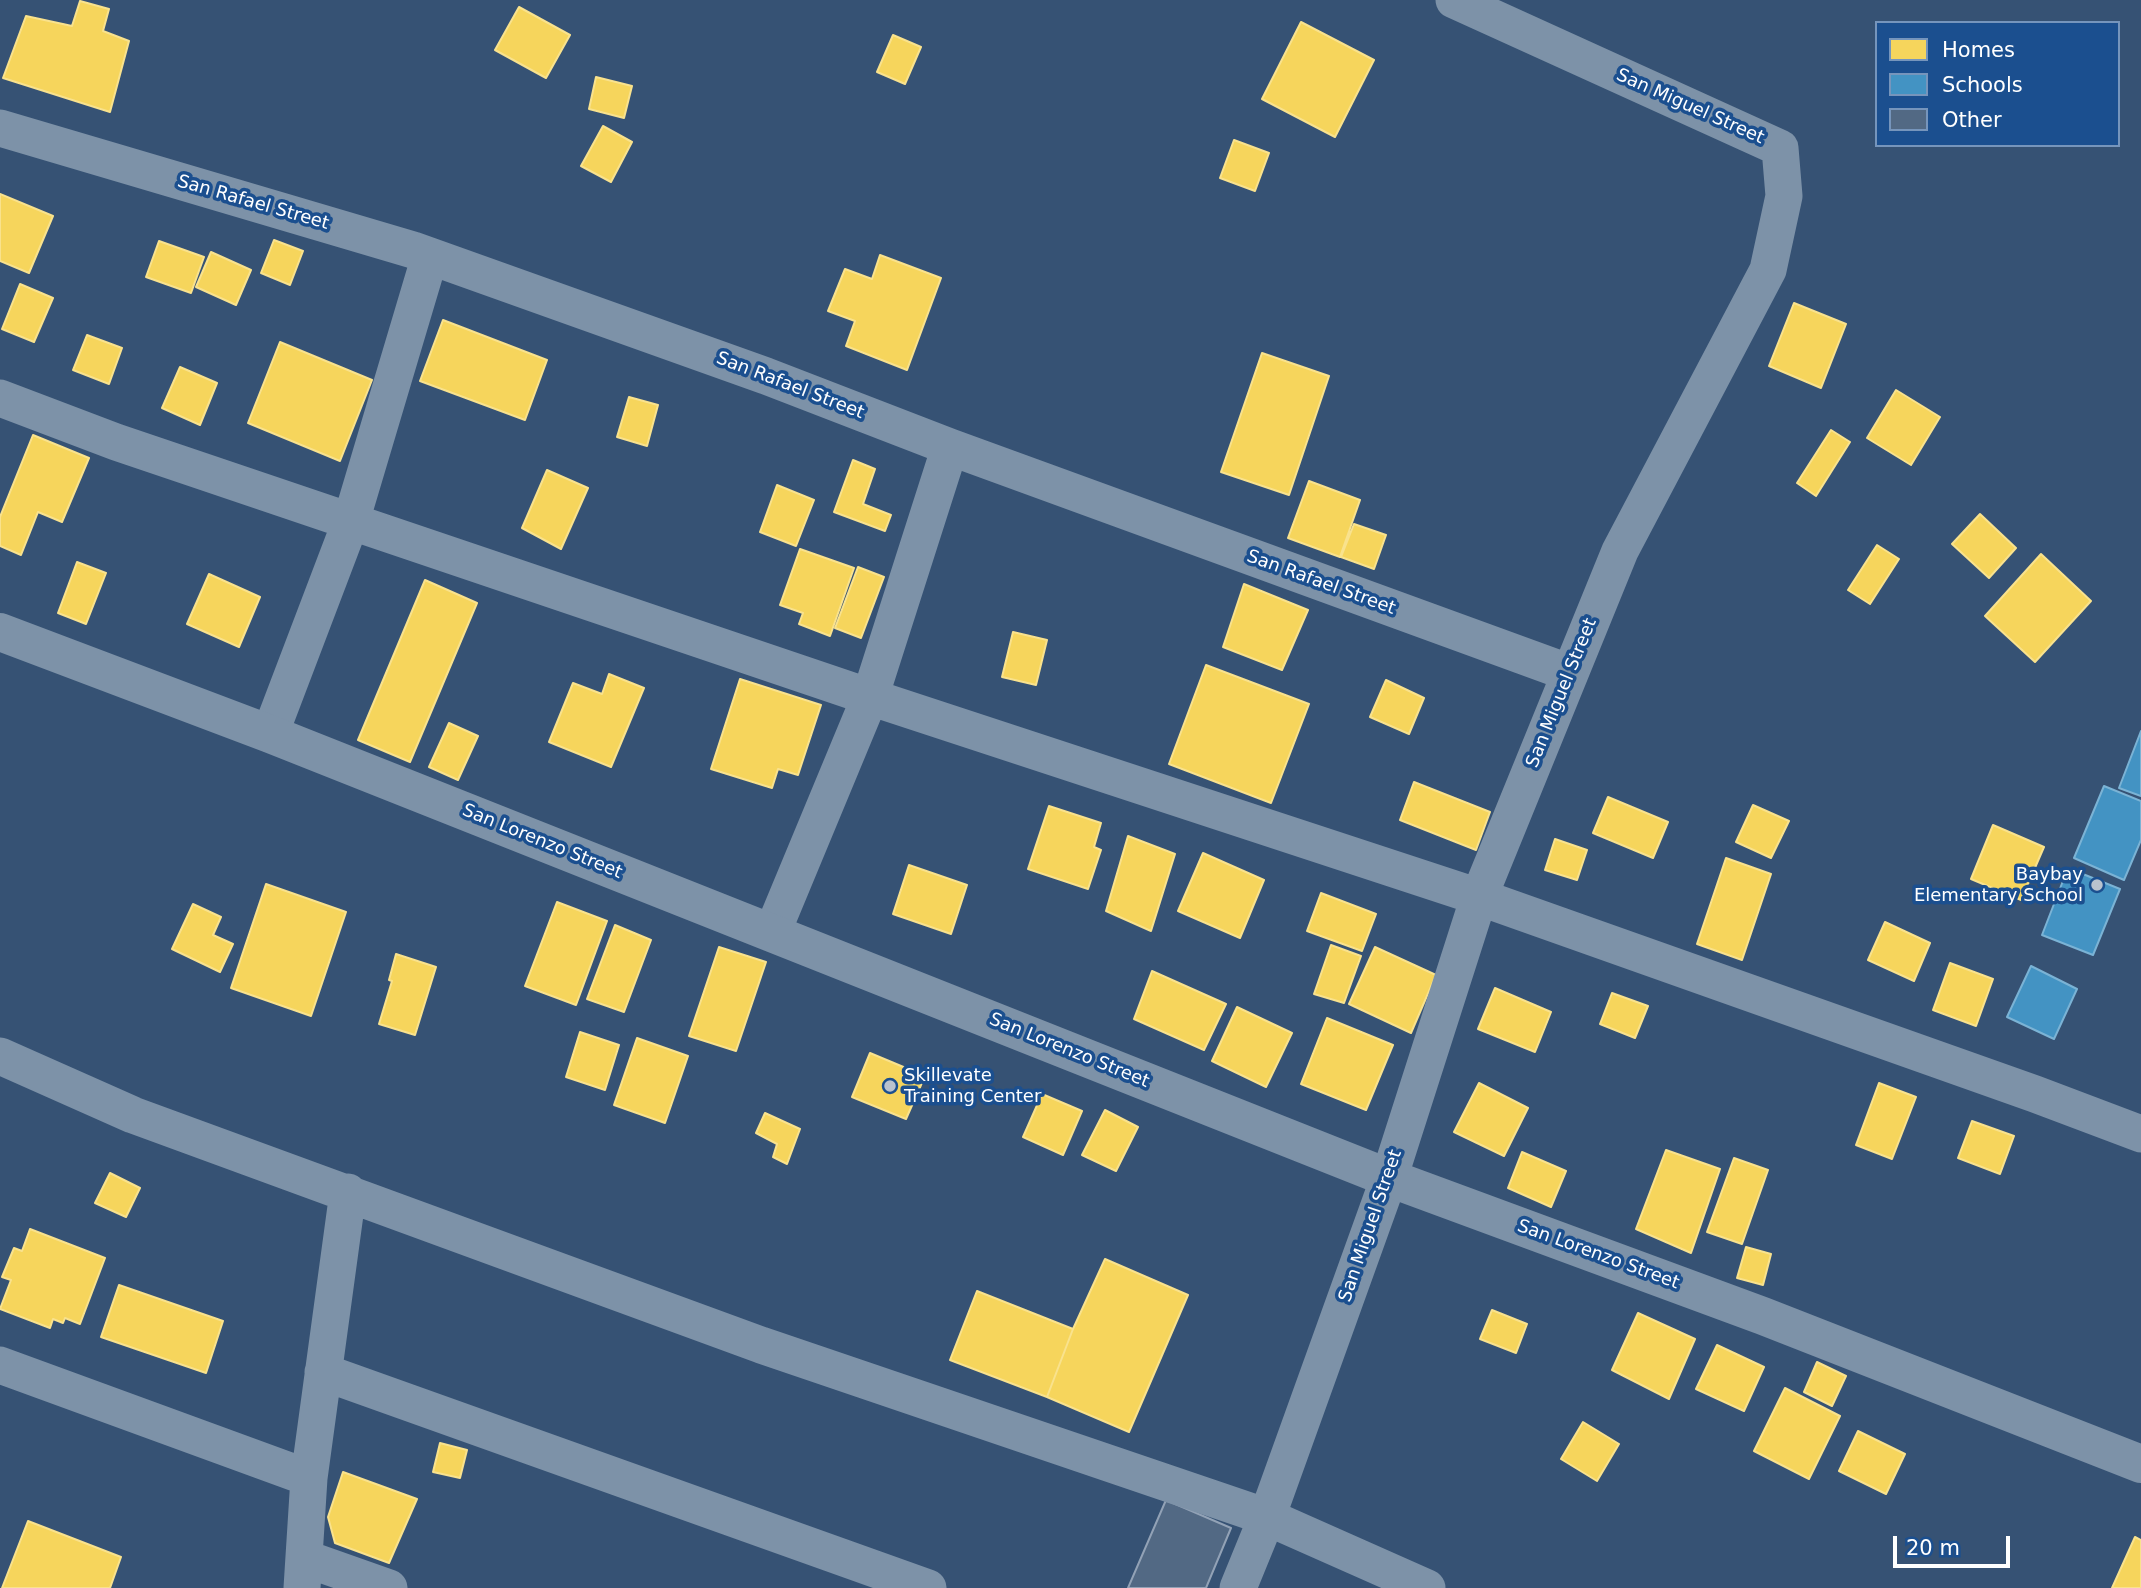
<!DOCTYPE html>
<html>
<head>
<meta charset="utf-8">
<style>
	body { margin:0 }
	#map { position:relative; width:2141px; height:1588px; overflow:hidden; background:#365274; font-family:"DejaVu Sans",sans-serif }
	canvas { display:block }
	.legend { position:absolute; left:1875px; top:21px; width:245px; height:126px; box-sizing:border-box; background:#1b4f8f; border:2px solid #7695bc; margin:0; padding:9px 12px; list-style:none; font-size:21px; color:#fff }
	.legend li { display:flex; align-items:center; gap:14px; height:35px }
	.legend b { width:35px; border:2px solid #7695bc }
	.scale { position:absolute; left:1893px; top:1536px; width:117px; height:32px; box-sizing:border-box; border:4px solid #fff; border-top:0; padding-left:9px; font-size:21px; line-height:24px; white-space:nowrap; color:#fff; -webkit-text-stroke:5px #1b4f8f; paint-order:stroke }
</style>
</head>
<body>
<div id="map">
<canvas width="2141" height="1588"></canvas>
<ul class="legend">
<li><b style="height:19px;background:#f6d55c"></b>Homes</li>
<li><b style="height:19px;background:#4393c3"></b>Schools</li>
<li><b style="height:19px;background:#526984"></b>Other</li>
</ul>
<div class="scale">20 m</div>
</div>
<script>
const ctx = document.querySelector('canvas').getContext('2d');
ctx.lineJoin = 'round';
function fillPath(path, color) {
  ctx.fillStyle = color;
  ctx.fill(path, 'evenodd');
}
function strokePath(path, color, width, dash) {
  ctx.strokeStyle = color;
  ctx.lineWidth = width;
  ctx.lineCap = dash ? 'butt' : 'round';
  ctx.setLineDash(dash || []);
  ctx.stroke(path);
}
function drawText(font, color, halo, rows, align = 'center') {
  ctx.font = font + ' "DejaVu Sans",sans-serif';
  ctx.lineWidth = 7;
  ctx.setLineDash([]);
  ctx.textBaseline = 'middle';
  ctx.strokeStyle = halo;
  ctx.fillStyle = color;
  for (const [text, x, y, turn = 0] of rows) {
    ctx.save();
    ctx.translate(x, y);
    ctx.rotate((+turn || 0) * Math.PI / 180);
    ctx.textAlign = isNaN(turn) ? turn : align;
    if (halo) ctx.strokeText(text, 0, 0);
    ctx.fillText(text, 0, 0);
    ctx.restore();
  }
}
const homes = new Path2D(`
	M80,1l29,8 -6,22 26,10 -19,71 -107,-34 23,-62 46,10z
	M519,7l51,28 -24,43 -51,-28z
	M1301,22l73,38 -39,77 -73,-38z
	M893,35l28,12 -16,37 -28,-12z
	M596,77l36,9 -8,32 -35,-9z
	M603,126l29,16 -21,40 -30,-16z
	M1234,140l35,13 -14,38 -35,-13z
	M0,194l53,22 -24,57 -29,-12z
	M274,240l29,11 -13,34 -29,-12z
	M159,241l45,16 -13,36 -45,-16z
	M211,252l40,18 -15,35 -40,-18z
	M880,255l61,23 -34,92 -61,-24 9,-25 -27,-10 17,-42 27,10z
	M20,284l33,14 -19,44 -32,-13z
	M1794,303l52,21 -25,64 -52,-22z
	M443,320l104,40 -22,60 -105,-39z
	M87,335l35,13 -13,36 -36,-14z
	M280,342l92,38 -32,81 -92,-38z
	M1262,353l67,23 -40,119 -68,-23z
	M180,367l37,16 -17,42 -38,-17z
	M1896,390l44,27 -29,48 -44,-27z
	M629,397l29,8 -11,41 -30,-9z
	M1831,430l19,12 -34,54 -19,-13z
	M33,435l56,23 -27,64 -24,-10 -17,43 -21,-9v-29z
	M853,460l22,9 -12,35 28,11 -6,16 -51,-19z
	M547,470l41,18 -27,61 -39,-21z
	M1309,481l51,19 -20,57 -52,-19z
	M777,485l37,15 -18,46 -36,-14z
	M1980,514l36,34 -27,30 -37,-34z
	M1354,524l32,11 -12,34 -33,-12z
	M1877,545l22,14 -29,45 -22,-14z
	M800,549l54,19 -24,68 -31,-12 4,-11 -23,-8z
	M2041,554l50,47 -56,61 -50,-46z
	M77,562l29,11 -20,51 -28,-11z
	M858,567l26,10 -23,61 -26,-10z
	M209,574l51,23 -21,50 -52,-23z
	M425,580l52,23 -67,159 -52,-22z
	M1244,584l64,26 -26,60 -59,-23z
	M1013,632l34,8 -11,45 -34,-8z
	M1206,665l103,39 -38,99 -102,-39z
	M609,674l35,14 -33,79 -62,-25 24,-59 29,11z
	M740,679l81,26 -23,70 -20,-6 -6,19 -61,-19z
	M1386,680l38,18 -15,36 -39,-17z
	M449,723l29,13 -20,44 -29,-13z
	M1414,782l76,30 -14,38 -76,-30z
	M1608,797l60,25 -15,36 -60,-25z
	M1753,805l36,16 -18,37 -35,-16z
	M1049,806l52,17 -7,24 7,3 -13,39 -60,-20z
	M1993,825l51,22 -23,53 -50,-21z
	M1128,836l47,18 -24,77 -45,-20z
	M1555,839l32,11 -10,30 -32,-10z
	M1203,853l61,27 -24,58 -62,-27z
	M1726,858l45,16 -29,86 -45,-16z
	M909,865l58,20 -16,49 -58,-20z
	M266,884l80,28 -35,104 -80,-28z
	M1321,893l55,21 -14,37 -55,-20z
	M557,902l50,19 -31,84 -51,-19z
	M193,904l28,13 -8,18 20,9 -13,28 -48,-23z
	M1885,922l45,21 -16,38 -46,-21z
	M615,925l36,15 -27,72 -37,-13z
	M1331,945l30,11 -17,47 -30,-9z
	M719,947l47,15 -30,89 -47,-15z
	M1375,947l61,28 -25,58 -62,-29z
	M396,954l40,13 -21,68 -36,-11 13,-43 -3,-1z
	M1950,963l43,16 -17,47 -43,-16z
	M1152,971l74,33 -22,46 -70,-31z
	M1495,988l56,24 -16,40 -57,-23z
	M1612,993l36,13 -13,32 -35,-14z
	M1237,1007l55,26 -26,54 -54,-26z
	M1327,1018l66,27 -27,65 -65,-26z
	M580,1032l39,13 -14,45 -39,-13z
	M637,1038l51,18 -23,67 -51,-18z
	M870,1053l55,23 -19,43 -54,-22z
	M1479,1083l49,25 -24,48 -50,-24z
	M1879,1083l37,14 -24,62 -36,-14z
	M1042,1094l40,17 -19,44 -40,-18z
	M1105,1110l33,17 -22,44 -34,-16z
	M765,1113l35,16 -13,35 -14,-7 4,-13 -21,-11z
	M1972,1121l42,15 -14,38 -42,-16z
	M1666,1150l54,19 -29,84 -55,-24z
	M1522,1152l44,19 -15,36 -43,-19z
	M1734,1158l34,12 -26,74 -35,-12z
	M110,1173l30,15 -14,29 -31,-14z
	M30,1229l75,29 -25,66 -15,-6 -2,5 -10,-4 -3,9 -50,-19 11,-29 -9,-3 12,-29 8,3z
	M1746,1247l25,7 -8,31 -26,-7z
	M1105,1259l83,36 -59,137 -82,-35 26,-68z
	M119,1285l104,36 -17,52 -105,-36z
	M977,1291l96,38 -26,68 -97,-37z
	M1492,1310l35,14 -11,29 -36,-14z
	M1638,1313l57,26 -26,60 -57,-29z
	M1717,1345l47,22 -20,44 -48,-22z
	M1817,1362l29,14 -14,30 -28,-14z
	M1785,1388l55,28 -31,63 -55,-28z
	M1583,1422l36,22 -22,37 -36,-22z
	M1858,1431l47,23 -19,40 -47,-23z
	M440,1443l27,7 -7,28 -27,-6z
	M343,1472l74,27 -28,64 -54,-20 -7,-26z
	M28,1521l93,36 -11,31h-108z
	M2135,1537l6,3v48h-29z`);
const schools = new Path2D(`
	M2141,731v65l-22,-8z
	M2104,786l37,15v39l-17,40 -50,-22z
	M2068,868l52,21 -27,66 -51,-20z
	M2031,966l46,23 -23,50 -47,-22z`);
const building = new Path2D(`
	M1166,1500l65,28 -25,60h-78z`);
const minor = new Path2D(`
	M0,128l413,122 353,126 184,71 620,226
	M0,398l116,44 754,255 609,200 556,197 106,40
	M270,734l81,-213 79,-265
	M772,933l98,-236 80,-250
	M0,1056l133,59 628,230 506,172 160,71
	M0,1365l309,113
	M323,1372l605,216
	M304,1558l85,30
	M302,1588l7,-110 39,-286
	M1238,1588l29,-71 122,-339 90,-281 141,-346 148,-281 16,-74 -4,-48 -326,-148`);
const tertiary = new Path2D(`
	M0,632l270,102 1119,444 374,138 378,148`);
const markers = [
	[2097,885,7,"#b9c2ce"],
	[890,1086,7,"#b9c2ce"]
];
const streetNames = [
	["San Miguel Street",1690,107,24],
	["San Rafael Street",253,203,16],
	["San Rafael Street",790,386,21],
	["San Rafael Street",1321,583,20],
	["San Miguel Street",1562,693,-68],
	["San Lorenzo Street",542,842,22],
	["San Lorenzo Street",1069,1051,22],
	["San Miguel Street",1371,1226,-71],
	["San Lorenzo Street",1598,1255,20]
];
const poiNames = [
	["Baybay",2083,875],
	["Elementary School",2083,896],
	["Skillevate",904,1076,"left"],
	["Training Center",904,1097,"left"]
];
fillPath(homes, '#f6d55c');
strokePath(homes, '#f9e28d', 2);
fillPath(schools, '#4393c3');
strokePath(schools, '#7bb3d5', 2);
fillPath(building, '#526984');
strokePath(building, '#92a2b6', 2);
strokePath(minor, '#7d92a8', 37);
strokePath(tertiary, '#7d92a8', 38);
for (const [x, y, r, color] of markers) {
  const dot = new Path2D();
  dot.arc(x, y, r, 0, 2 * Math.PI);
  ctx.fillStyle = color;
  ctx.fill(dot);
  strokePath(dot, '#1b4f8f', 2.5);
}
drawText('18px', '#fff', '#1b4f8f', streetNames);
drawText('18px', '#fff', '#1b4f8f', poiNames, 'right');
</script>
</body>
</html>
